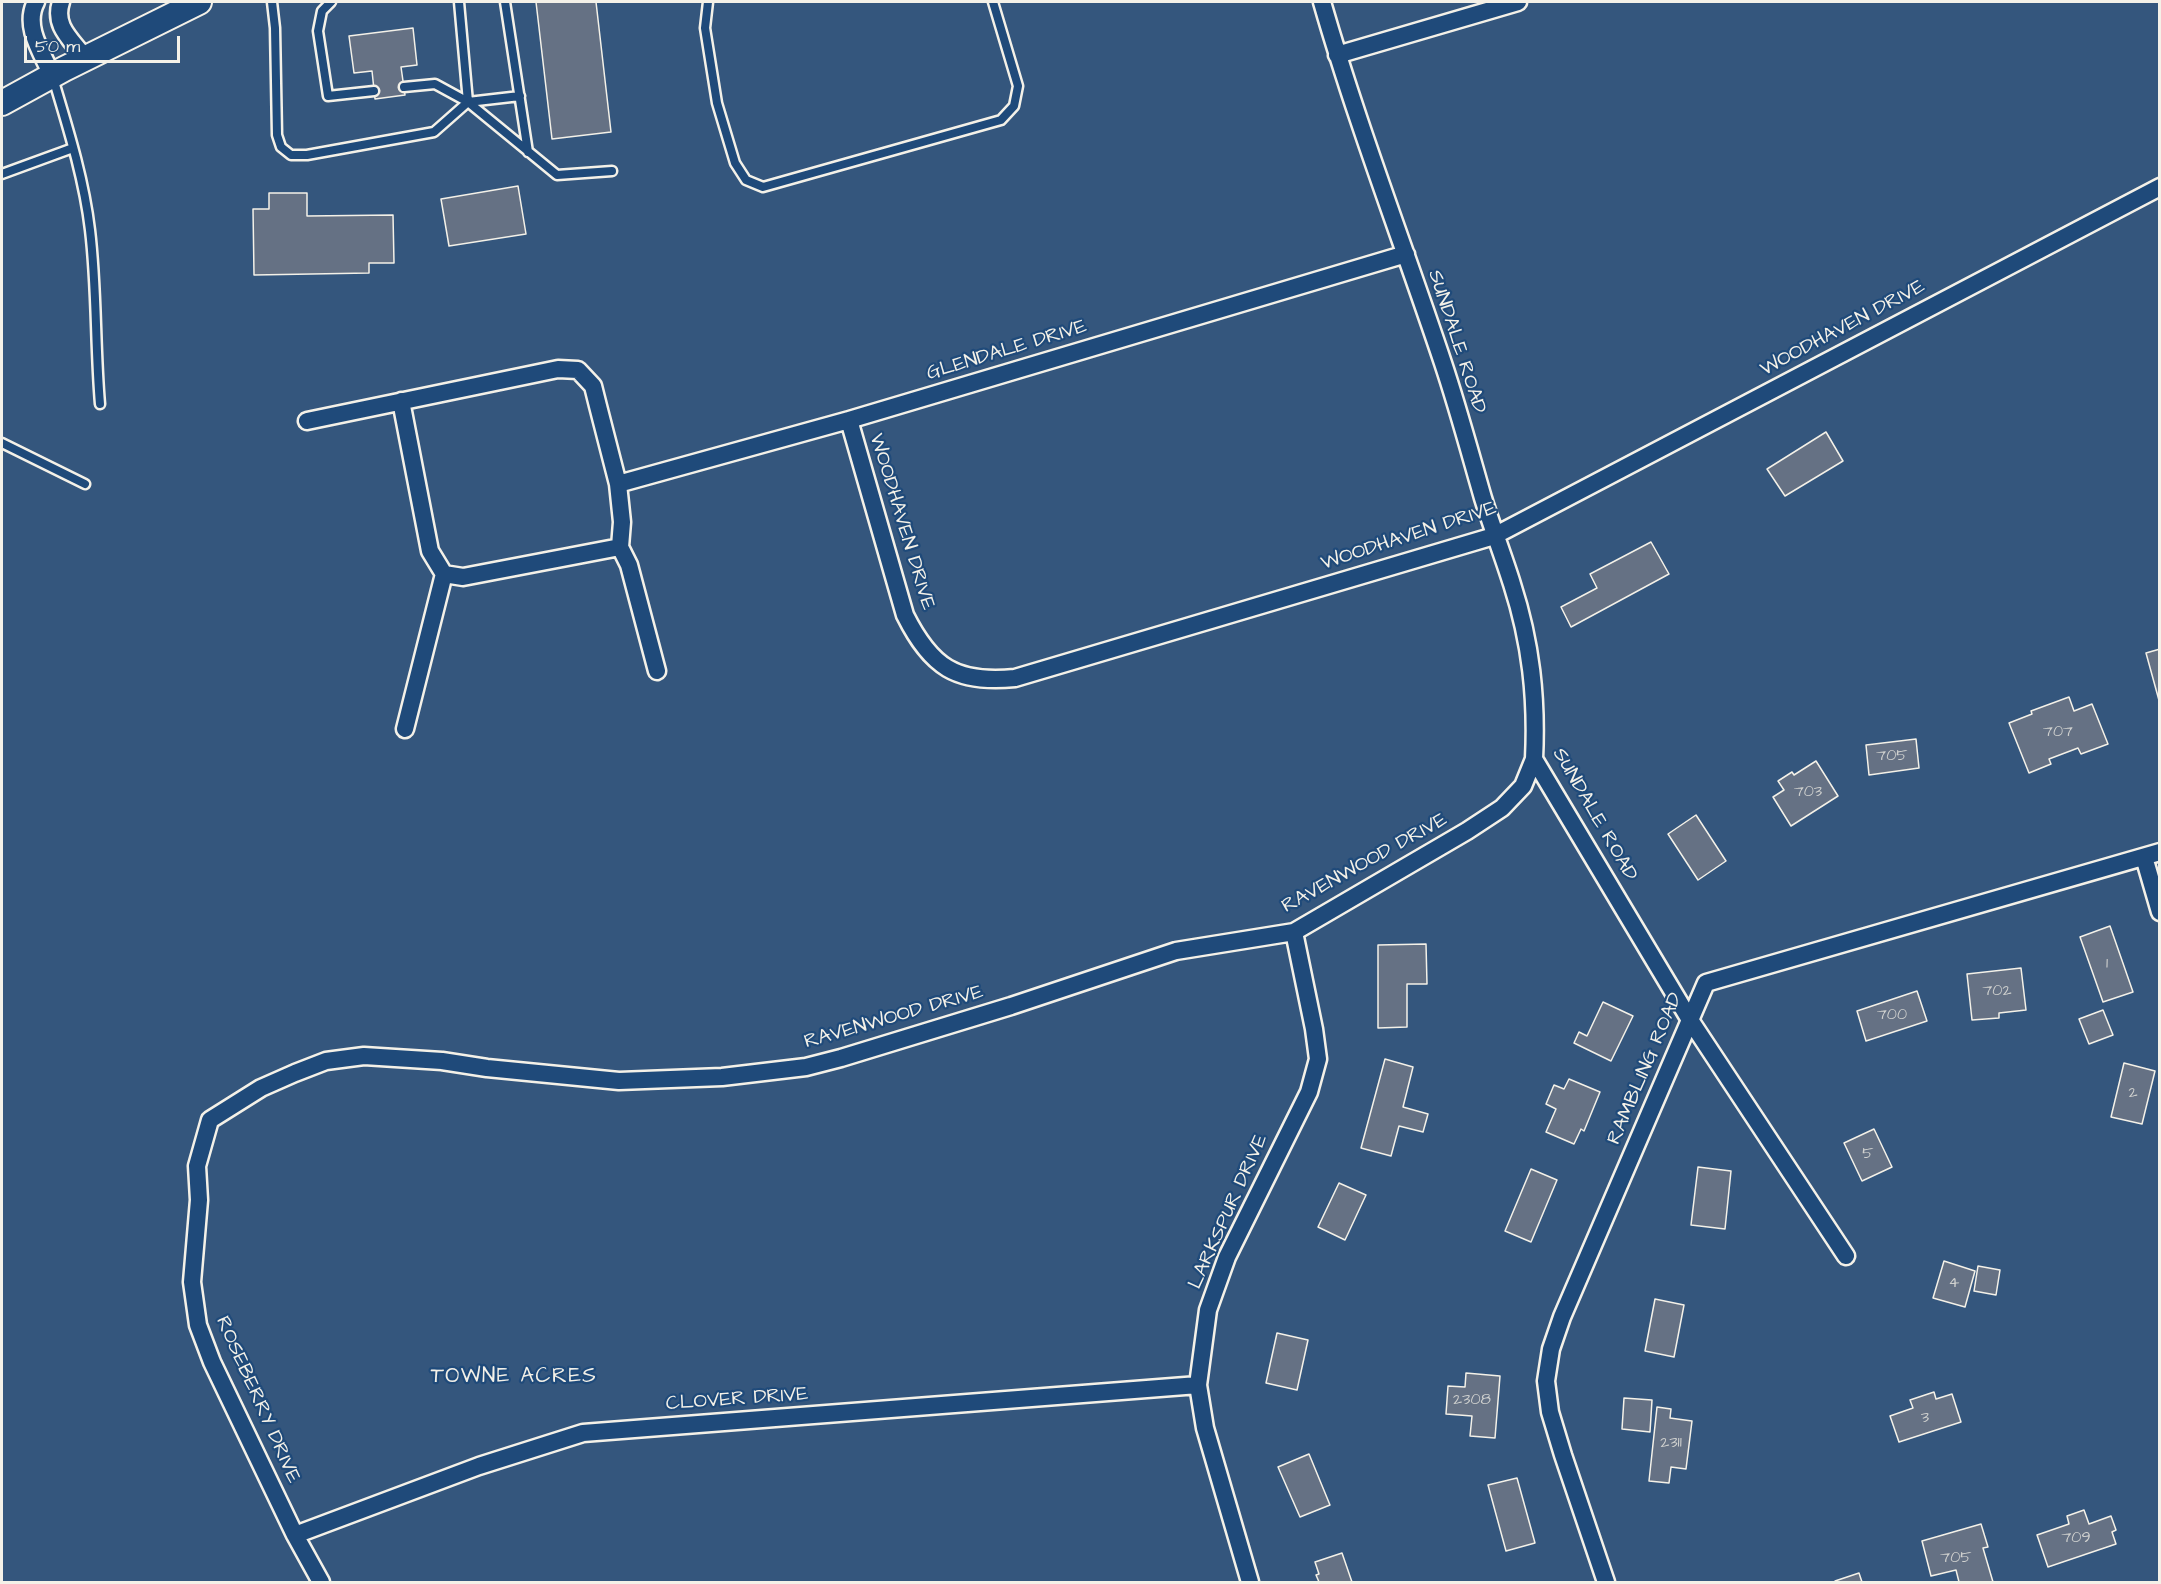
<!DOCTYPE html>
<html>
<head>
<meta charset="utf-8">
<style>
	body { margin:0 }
	#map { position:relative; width:2161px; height:1584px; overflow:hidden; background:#34567d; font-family:"Architects Daughter",sans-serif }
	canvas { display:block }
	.frame { position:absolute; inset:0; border:3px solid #f4f1e8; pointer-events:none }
	.scale { position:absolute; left:24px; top:36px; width:156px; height:27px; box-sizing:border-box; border:3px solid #f4f1e8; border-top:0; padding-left:8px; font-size:18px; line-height:21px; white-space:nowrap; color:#f4f1e8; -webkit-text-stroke:4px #1f4a7a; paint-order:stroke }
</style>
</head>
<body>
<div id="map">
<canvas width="2161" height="1584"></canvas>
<div class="frame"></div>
<div class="scale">50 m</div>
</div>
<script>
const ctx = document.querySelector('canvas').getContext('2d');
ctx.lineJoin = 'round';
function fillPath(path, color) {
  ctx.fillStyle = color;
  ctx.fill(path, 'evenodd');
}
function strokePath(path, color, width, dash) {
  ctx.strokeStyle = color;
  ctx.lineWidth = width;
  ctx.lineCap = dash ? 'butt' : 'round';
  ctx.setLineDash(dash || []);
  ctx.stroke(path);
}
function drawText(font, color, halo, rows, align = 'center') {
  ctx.font = font + ' "Architects Daughter",sans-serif';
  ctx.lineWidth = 4.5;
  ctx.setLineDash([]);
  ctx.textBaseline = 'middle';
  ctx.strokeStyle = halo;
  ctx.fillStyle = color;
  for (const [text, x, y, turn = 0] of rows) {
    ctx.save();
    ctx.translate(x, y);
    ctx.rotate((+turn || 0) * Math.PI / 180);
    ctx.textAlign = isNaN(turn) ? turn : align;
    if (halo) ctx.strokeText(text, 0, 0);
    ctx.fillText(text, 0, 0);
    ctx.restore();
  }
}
const building = new Path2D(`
	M536,2h60l15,130 -59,7z
	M413,28l4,37 -16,2 4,28 -30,4 -3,-28 -18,2 -5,-37z
	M518,186l8,48 -77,12 -8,-47z
	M269,193h38v23l86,-1 1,48h-25v10l-115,2 -1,-66h16z
	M1826,432l17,29 -58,35 -18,-27z
	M1651,542l18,32 -98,53 -10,-20 36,-19 -7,-14z
	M2160,649v55l-14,-51z
	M2069,697l5,14 18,-7 16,40 -27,10 -3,-6 -29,11 2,5 -22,9 -20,-50 23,-9 -1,-3z
	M1916,739l3,29 -50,7 -3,-30z
	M1816,761l22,35 -47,30 -18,-29 11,-7 -6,-9 14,-9 2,3z
	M1696,815l30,46 -28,19 -30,-46z
	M2110,926l23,66 -30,10 -23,-65z
	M1426,944l1,40h-20v43l-29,1v-83z
	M2021,968l5,42 -27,3v5l-27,2 -5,-46z
	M1917,991l10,30 -61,20 -9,-30z
	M1603,1002l30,14 -22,45 -37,-18 5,-11 8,4z
	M2103,1010l10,25 -24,9 -10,-25z
	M1385,1059l28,8 -10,40 25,7 -5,18 -24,-6 -8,30 -30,-8z
	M2124,1063l31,8 -13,53 -31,-7z
	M1569,1079l31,13 -16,39 -3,-2 -7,15 -28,-12 10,-23 -10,-5 8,-19 10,4z
	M1874,1129l18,38 -30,14 -18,-38z
	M1698,1167l33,4 -6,58 -34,-4z
	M1531,1169l26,11 -26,62 -26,-11z
	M1339,1183l27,12 -21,45 -27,-13z
	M1944,1261l31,10 -10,36 -32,-9z
	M1978,1266l22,4 -4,25 -22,-4z
	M1655,1299l29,6 -10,52 -29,-6z
	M1277,1333l31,7 -11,50 -31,-7z
	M1466,1373l34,3 -5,62 -25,-2 2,-20 -26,-2 2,-28 17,1z
	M1934,1392l2,7 16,-5 9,28 -62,20 -9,-26 23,-8 -3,-8z
	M1624,1398l28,2 -2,32 -28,-3z
	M1657,1407l14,2 -1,9 22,3 -6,48 -15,-2 -2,16 -20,-2z
	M1309,1454l21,51 -30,12 -22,-50z
	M1517,1478l18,65 -29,8 -18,-66z
	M2084,1510l5,14 22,-8 5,14 -4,2 4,12 -68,23 -11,-32 32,-11 -2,-8z
	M1981,1524l7,23 -5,1 10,34h-34l-3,-12 -25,6 -9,-35z
	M1342,1553l10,29h-33l-3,-7 3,-1 -4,-12z
	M1859,1573l3,9h-26l-1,-1z`);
const lane = new Path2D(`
	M272,2l3,26 2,107 4,12 10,8h16l127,-23 34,-30 52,-6
	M331,2l-9,9 -4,20 10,65 46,-5
	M459,2l9,100
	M505,2l23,150
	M708,2l-3,26 12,75 18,60 11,17 17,7 238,-67 13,-14 4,-20 -25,-84
	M53,78c15,50 31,101 37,152 7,58 5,116 10,174
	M404,87l31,-3 33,18 89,73 55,-4
	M2,174l71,-26
	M2,443l83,41`);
const street = new Path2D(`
	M36,2c-13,24 6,51 16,73
	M61,2c-8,24 10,37 24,56
	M1322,2c35,122 81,241 121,361 15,45 27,90 40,135 9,29 20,57 29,86 19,59 25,114 22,175l156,261 156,236
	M1337,55l181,-53
	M401,401l29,150 14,23 19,3 157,-30
	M849,420l56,195c26,52 51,69 110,63l479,-142 666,-349
	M307,421l251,-52 20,1 15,16 5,20 20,78 4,38 -2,25 9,18 28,106
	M618,484l231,-64 557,-166
	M405,729l39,-155
	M2144,857l16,55
	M295,1535l184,-69 104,-33 615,-48
	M321,1582l-26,-47 -83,-173 -14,-37 -6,-43 7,-82 -2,-34 13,-46 51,-32 34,-15 31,-12 38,-5 78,5 45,7 132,13 103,-4 84,-10 35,-9 170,-52 165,-55 118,-19 173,-101 35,-23 21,-22 11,-27
	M1250,1582l-45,-154 -7,-43 10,-75 19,-53 82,-165 9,-33 -4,-30 -20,-97
	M1606,1582l-43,-127 -13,-43 -4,-31 5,-32 11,-32 144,-334 454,-131`);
const secondary = new Path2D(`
	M2,103l62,-34 135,-67`);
const numberNames = [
	["707",2058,733],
	["705",1892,757],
	["703",1808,793],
	["1",2107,965],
	["702",1997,992],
	["700",1892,1016],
	["2",2133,1094],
	["5",1868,1155],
	["4",1954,1284],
	["2308",1472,1401],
	["3",1925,1419],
	["2311",1671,1444],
	["709",2076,1539],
	["705",1956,1559]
];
const streetNames = [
	["WOODHAVEN DRIVE",1843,329,-28],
	["SUNDALE ROAD",1456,342,72],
	["GLENDALE DRIVE",1007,351,-17],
	["WOODHAVEN DRIVE",901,522,73],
	["WOODHAVEN DRIVE",1409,537,-18],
	["SUNDALE ROAD",1594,815,60],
	["RAVENWOOD DRIVE",1365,864,-29],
	["RAVENWOOD DRIVE",894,1018,-16],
	["RAMBLING ROAD",1646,1069,-67],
	["LARKSPUR DRIVE",1229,1212,-66],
	["ROSEBERRY DRIVE",257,1400,66],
	["CLOVER DRIVE",737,1400,-4]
];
const neighbourhoodNames = [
	["TOWNE ACRES",514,1378]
];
fillPath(building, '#657184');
strokePath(building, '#f4f1e8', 1.5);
strokePath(lane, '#f4f1e8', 13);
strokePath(street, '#f4f1e8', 21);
strokePath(secondary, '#f4f1e8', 28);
strokePath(lane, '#1f4a7a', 8);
strokePath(street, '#1f4a7a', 16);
strokePath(secondary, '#1f4a7a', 24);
drawText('16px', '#d0d1cf', null, numberNames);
drawText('20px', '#f4f1e8', '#1f4a7a', streetNames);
ctx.letterSpacing = '1.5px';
drawText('21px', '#f4f1e8', '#1f4a7a', neighbourhoodNames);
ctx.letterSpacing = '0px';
</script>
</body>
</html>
